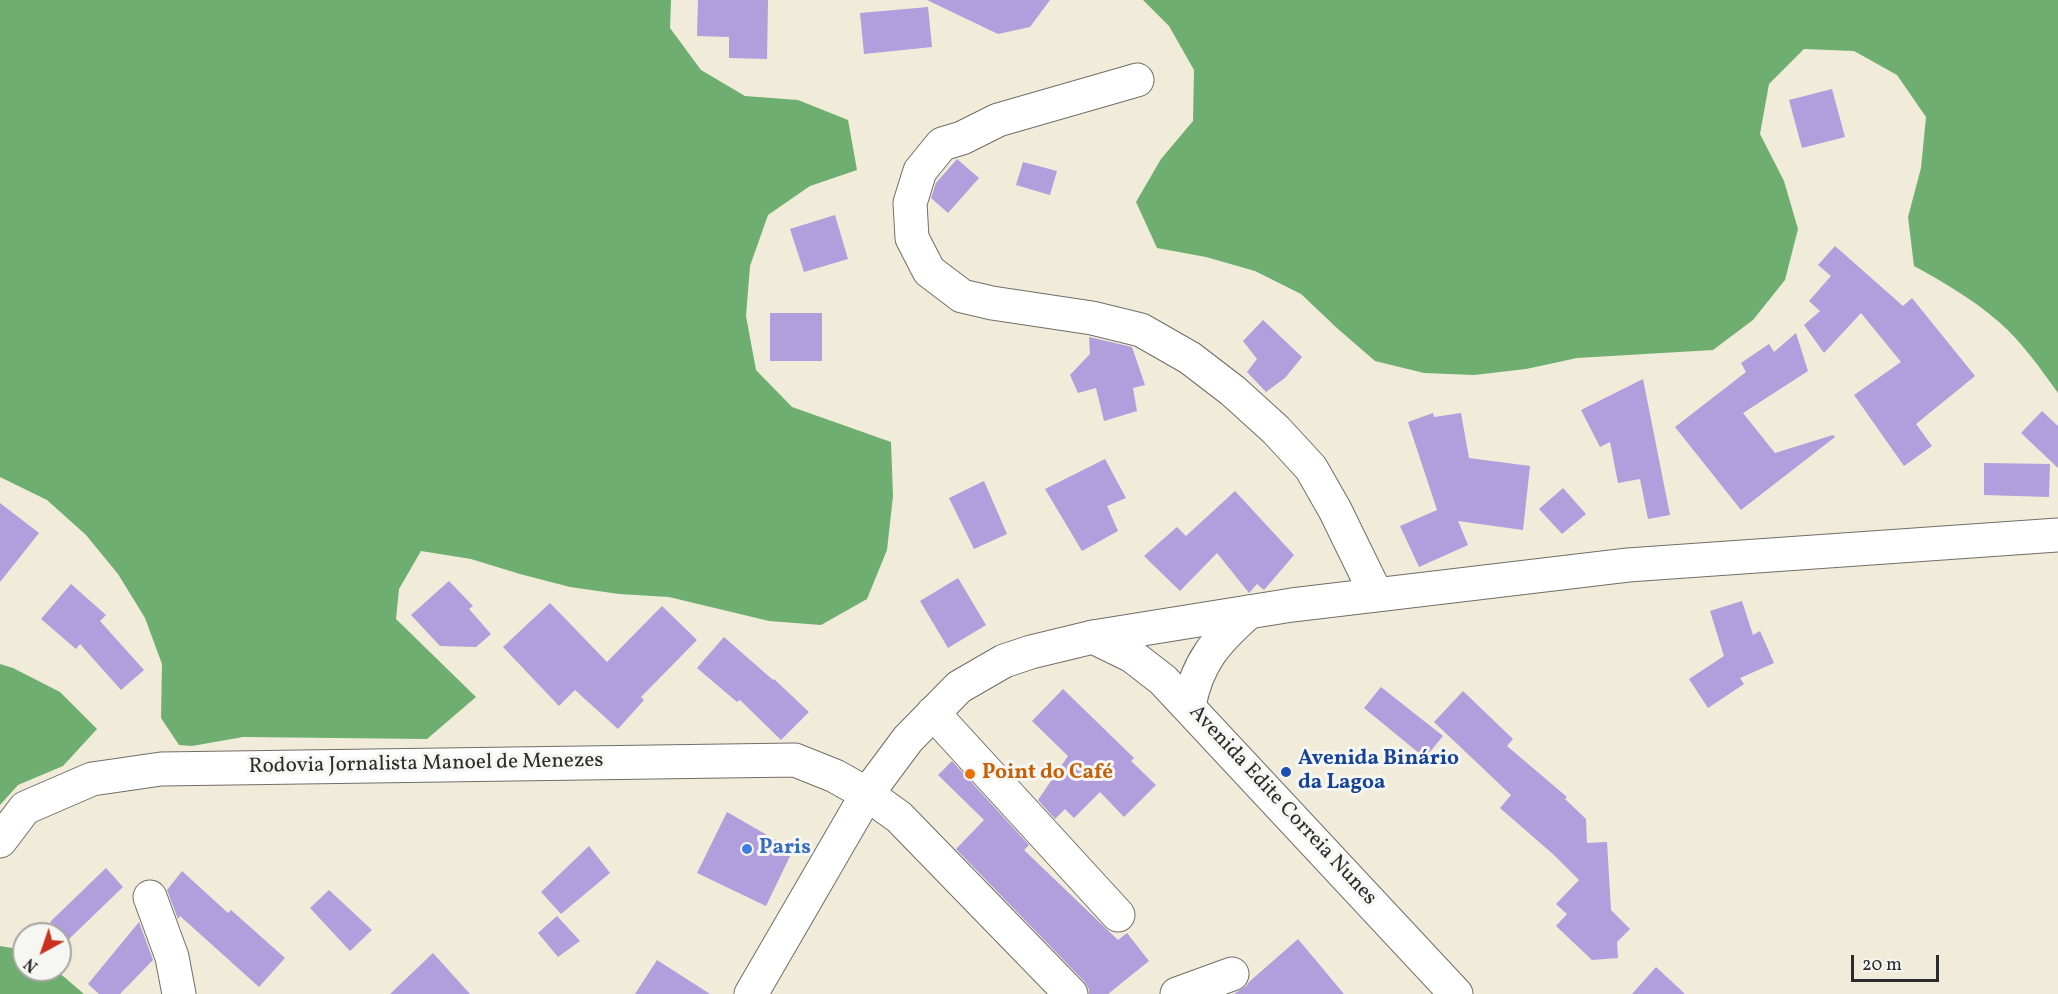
<!DOCTYPE html>
<html>
<head>
<meta charset="utf-8">
<style>
	body { margin:0 }
	#map { position:relative; width:2058px; height:994px; overflow:hidden; background:#f1ebd9; font-family:Vollkorn,serif }
	canvas { display:block }
	.north { position:absolute; left:12px; top:922px; width:60px; height:60px; box-sizing:border-box; background:#f6f6f2; border:2px solid #a5a5a2; border-radius:50%; rotate:220deg; font-size:16px; font-weight:700; line-height:24px; text-align:center; color:#2b2b2b }
	.north::after { content:''; display:block; margin:auto; width:21px; height:27px; background:#c8321e; clip-path:polygon(50% 0,100% 100%,50% 72%,0 100%) }
	.scale { position:absolute; left:1851px; top:955px; width:88px; height:27px; box-sizing:border-box; border:3px solid #2b2b2b; border-top:0; padding-left:8px; font-size:18px; line-height:21px; white-space:nowrap; color:#2b2b2b; -webkit-text-stroke:4px #f6f6f2; paint-order:stroke }
</style>
</head>
<body>
<div id="map">
<canvas width="2058" height="994"></canvas>
<div class="north">N</div>
<div class="scale">20 m</div>
</div>
<script>
const ctx = document.querySelector('canvas').getContext('2d');
ctx.lineJoin = 'round';
function fillPath(path, color) {
  ctx.fillStyle = color;
  ctx.fill(path, 'evenodd');
}
function strokePath(path, color, width, dash) {
  ctx.strokeStyle = color;
  ctx.lineWidth = width;
  ctx.lineCap = dash ? 'butt' : 'round';
  ctx.setLineDash(dash || []);
  ctx.stroke(path);
}
function drawText(font, color, halo, rows, align = 'center') {
  ctx.font = font + ' Vollkorn,serif';
  ctx.lineWidth = 6;
  ctx.setLineDash([]);
  ctx.textBaseline = 'middle';
  ctx.strokeStyle = halo;
  ctx.fillStyle = color;
  for (const [text, x, y, turn = 0] of rows) {
    ctx.save();
    ctx.translate(x, y);
    ctx.rotate((+turn || 0) * Math.PI / 180);
    ctx.textAlign = isNaN(turn) ? turn : align;
    if (halo) ctx.strokeText(text, 0, 0);
    ctx.fillText(text, 0, 0);
    ctx.restore();
  }
}
const forest = new Path2D(`
	M0,0h671l-1,28 31,42 44,26 53,4 50,20 9,50 -47,16 -42,29 -18,51 -4,50 10,54 36,37 99,35 2,54 -6,54 -20,49 -46,26 -52,-4 -100,-24 -50,-3 -49,-7 -50,-13 -49,-15 -50,-8 -22,38 -3,30 80,78 -49,42 -184,-2 -51,9 -13,-1 -18,-27 1,-54 -17,-46 -27,-44 -32,-39 -39,-35 -47,-23z
	M1143,0h915v393c-18,-25 -36,-51 -59,-71 -26,-23 -56,-40 -85,-56l-6,-49 13,-49 5,-51 -29,-42 -43,-24 -50,-2 -35,35 -9,50 24,47 14,48 -13,51 -32,40 -40,30 -136,8 -51,11 -52,6 -50,-2 -49,-12 -37,-32 -37,-35 -46,-23 -49,-14 -49,-9 -21,-46 25,-43 32,-38 1,-51 -25,-44z
	M0,664l13,4 47,24 37,37 -34,37 -45,19 -18,20z
	M0,946l24,4v20h32l28,24h-84z`);
const building = new Path2D(`
	M698,0h70l-1,59 -38,-1v-21l-32,-1z
	M927,0h123l-20,27 -32,7z
	M928,7l4,40 -68,7 -4,-41z
	M1832,89l13,48 -43,11 -13,-48z
	M957,159l22,19 -31,35 -17,-15 5,-15z
	M1023,162l34,9 -7,24 -34,-10z
	M835,215l13,44 -44,13 -14,-43z
	M1835,246l68,60 9,-8 63,78 -59,48 16,22 -28,20 -50,-71 47,-33 -40,-49 -37,40 -20,-28 16,-14 -11,-10 22,-25 -13,-11z
	M770,313h52v48h-52z
	M1263,320l39,37 -17,21 -19,14 -19,-20 10,-13 -14,-18z
	M1796,333l12,38 -65,42 32,40 58,-18 2,2 -94,73 -66,-83 71,-55 -5,-9 28,-19 5,8z
	M1089,337l43,10 13,38 -12,3 4,23 -33,10 -8,-33 -18,5 -8,-18 20,-21z
	M1643,379l27,136 -22,4 -8,-40 -22,4 -8,-41 -10,5 -19,-37z
	M2042,411l16,15v42l-37,-35z
	M1433,413l1,4 27,-4 8,45 61,8 -7,64 -65,-9 10,24 -49,22 -19,-41 37,-16 -29,-88z
	M1105,459l21,39 -19,8 11,25 -36,20 -37,-62z
	M1984,463l66,1 -1,33 -65,-2z
	M984,481l23,53 -33,15 -25,-51z
	M1563,488l23,26 -24,20 -23,-25z
	M1235,491l59,64 -30,35 -7,-6 -8,9 -32,-40 -37,38 -36,-35 33,-29 9,9z
	M0,503l39,30 -39,49z
	M958,578l28,47 -38,23 -28,-47z
	M449,581l24,25 -4,3 22,25 -15,13 -36,-1 -29,-31z
	M71,584l35,31 -6,6 44,49 -23,20 -41,-46 -4,5 -35,-30z
	M1742,601l11,34 7,-4 14,32 -34,15 4,6 -36,24 -19,-29 35,-23 -14,-45z
	M550,603l57,59 55,-56 35,34 -56,57 3,3 -26,29 -43,-39 -16,16 -56,-59z
	M724,637l49,43 1,-1 35,33 -28,28 -41,-40 -3,2 -40,-34z
	M1381,687l62,49 -18,22 -61,-50z
	M1063,689l71,69 -3,3 25,24 -32,32 -24,-25 -26,26 -9,-9 -10,10 -17,-19 30,-44 -36,-35z
	M1463,691l50,48 -6,7 60,51 -2,2 21,20 1,24 20,-1 4,68 19,19 -13,13 1,16 -26,2 -36,-34 11,-12 -11,-10 23,-24 -25,-25 -54,-47 11,-13 -77,-73z
	M952,761l77,84 -5,5 94,90 9,-7 22,28 -41,33h-19v-5l-5,-8 -128,-132 28,-29 -46,-45z
	M727,812l66,38 -27,56 -69,-33z
	M589,846l21,27 -49,41 -20,-22z
	M106,868l17,19 -55,53 -18,-18z
	M182,871l46,42 3,-3 54,48 -26,29 -79,-71 -2,3 -11,-29z
	M329,890l43,40 -22,21 -40,-43z
	M557,916l23,25 -22,16 -20,-24z
	M139,922l14,38 -33,34h-21l-11,-10z
	M1298,939l46,55h-110l12,-8 3,-4z
	M433,953l37,41h-80z
	M657,960l53,34h-75z
	M1656,967l29,27h-53z`);
const minor = new Path2D(`
	M1137,80l-139,40 -36,18 -20,6 -22,27 -10,32 2,35 17,33 33,25 30,7 100,15 49,12 49,28 43,33 43,39 35,38 24,42 41,84
	M1093,637l199,-32 336,-40 430,-30
	M933,713l185,202
	M867,794l32,23 172,177
	M150,897l22,60 7,37
	M1177,994l55,-20`);
const major = new Path2D(`
	M1189,706c8,-44 28,-66 60,-94
	M0,841l25,-33 67,-29 69,-10 634,-9 40,16 32,18
	M751,994l116,-200 41,-55 51,-52 45,-26 27,-9 62,-15 39,19 31,24 293,314`);
const markers = [
	[1286,772,6,"#1a4fb4"],
	[970,774,6,"#e8710a"],
	[747,849,6,"#3f7fe0"]
];
const transitNames = [
	["Avenida Binário",1298,760],
	["da Lagoa",1298,784]
];
const streetNames = [
	["Rodovia Jornalista Manoel de Menezes",426,765,-1],
	["Avenida Edite Correia Nunes",1282,806,47]
];
const foodNames = [
	["Point do Café",982,774]
];
const shopNames = [
	["Paris",759,849]
];
fillPath(forest, '#6eae70');
fillPath(building, '#b09edd');
strokePath(minor, '#706e68', 35);
strokePath(major, '#706e68', 35);
strokePath(minor, '#fff', 33);
strokePath(major, '#fff', 33);
for (const [x, y, r, color] of markers) {
  const dot = new Path2D();
  dot.arc(x, y, r, 0, 2 * Math.PI);
  ctx.fillStyle = color;
  ctx.fill(dot);
  strokePath(dot, '#f6f6f2', 2);
}
drawText('bold 21px', '#164399', '#f6f6f2', transitNames, 'left');
drawText('21px', '#2b2b2b', '#f6f6f2', streetNames);
drawText('bold 21px', '#c56008', '#f6f6f2', foodNames, 'left');
drawText('bold 21px', '#366cbe', '#f6f6f2', shopNames, 'left');
</script>
</body>
</html>
